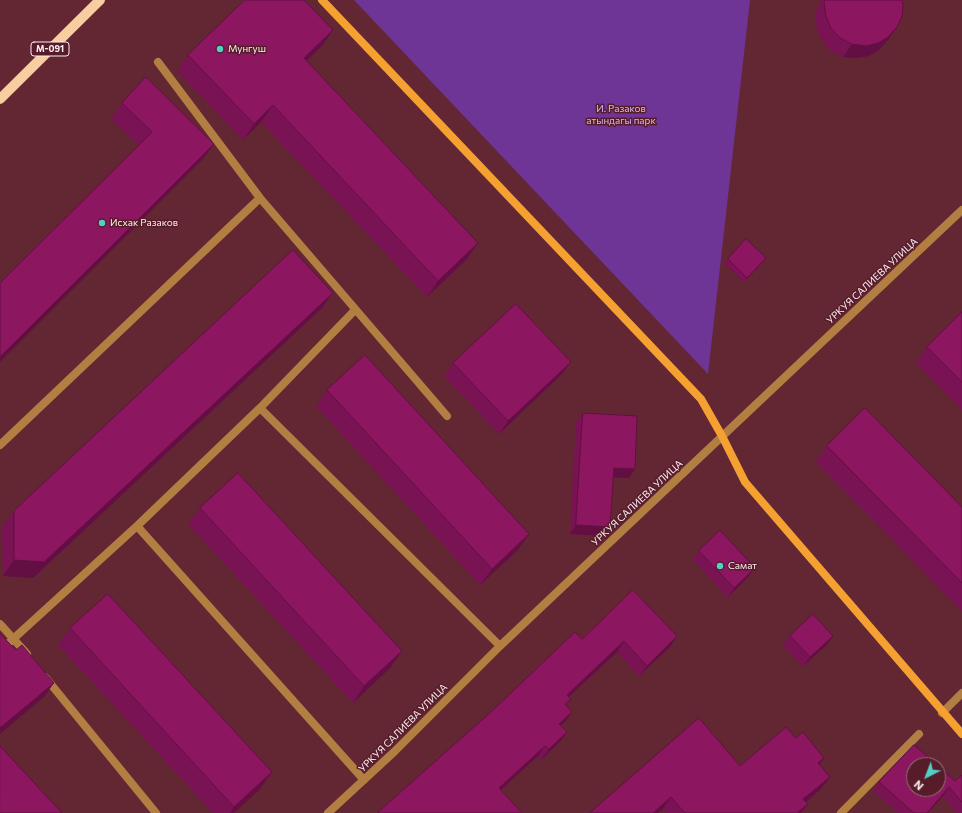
<!DOCTYPE html>
<html>
<head>
<meta charset="utf-8">
<style>
	body { margin:0 }
	#map { position:relative; width:962px; height:813px; overflow:hidden; background:#632734; font-family:Commissioner,sans-serif }
	canvas { display:block }
	.north { position:absolute; left:906px; top:757px; width:40px; height:40px; box-sizing:border-box; background:#571c2a; border:1px solid #9a7079; border-radius:50%; rotate:222deg; font-size:11px; font-weight:700; line-height:16px; text-align:center; color:#feeef0 }
	.north::after { content:''; display:block; margin:auto; width:14px; height:18px; background:#55cec5; clip-path:polygon(50% 0,100% 100%,50% 72%,0 100%) }
</style>
</head>
<body>
<div id="map">
<canvas width="962" height="813"></canvas>
<div class="north">N</div>
</div>
<script>
const ctx = document.querySelector('canvas').getContext('2d');
ctx.lineJoin = 'round';
function fillPath(path, color) {
  ctx.fillStyle = color;
  ctx.fill(path, 'evenodd');
}
function strokePath(path, color, width, dash) {
  ctx.strokeStyle = color;
  ctx.lineWidth = width;
  ctx.lineCap = dash ? 'butt' : 'round';
  ctx.setLineDash(dash || []);
  ctx.stroke(path);
}
function drawText(font, color, halo, rows, align = 'center') {
  ctx.font = font + ' Commissioner,sans-serif';
  ctx.lineWidth = 3;
  ctx.setLineDash([]);
  ctx.textBaseline = 'middle';
  ctx.strokeStyle = halo;
  ctx.fillStyle = color;
  for (const [text, x, y, turn = 0] of rows) {
    ctx.save();
    ctx.translate(x, y);
    ctx.rotate((+turn || 0) * Math.PI / 180);
    ctx.textAlign = isNaN(turn) ? turn : align;
    if (halo) ctx.strokeText(text, 0, 0);
    ctx.fillText(text, 0, 0);
    ctx.restore();
  }
}
const green = new Path2D(`
	M354,0h396l-42,374z`);
const street = new Path2D(`
	M158,62l102,136 187,218
	M260,408l240,238
	M0,445l260,-247
	M137,526l227,254
	M0,624l27,30
	M0,651l137,-125 123,-118 95,-98
	M45,677l111,136
	M942,713l20,-20
	M328,813l66,-61 106,-106 462,-436
	M841,813l78,-79`);
const secondary = new Path2D(`
	M322,0l379,399 21,37 23,46 217,252`);
const primary = new Path2D(`
	M0,99l100,-99`);
const wall = new Path2D(`
	M821,0h81l-5,27 -9,13 -9,10 -10,6 -12,2 -14,-1 -12,-6 -9,-10 -5,-12 -2,-13 4,-13z
	M322,46l-15,15 160,198 -40,38 -166,-175 -18,18 -66,-69 11,-16z
	M122,103l81,56 -64,-14 -28,-26z
	M728,259l34,4 -18,19 -20,-19z
	M333,293l-11,15 -289,270 -30,-2 -1,-49 12,-16z
	M962,312v98l-46,-47 11,-16z
	M453,363l109,11 -63,60 -55,-58z
	M327,390l191,160 -38,35 -164,-179z
	M583,413l52,56 -6,9 -16,-1 -9,59 -34,-2 6,-112z
	M827,446l135,61v104l-146,-149z
	M200,508l202,143 -12,17 -37,35 -165,-179z
	M699,551l50,25 -21,21 -35,-37z
	M633,590l37,57 -31,29 -22,-24 -48,45 -2,9 -2,16 -4,4 6,6 -7,10 -19,18 -3,-4 -37,34 -124,23 205,-174z
	M70,628l202,144 -12,17 -26,24h-21l-155,-168z
	M790,636l37,9 -24,21 -20,-21z
	M819,765l2,24 -15,13 2,2 -7,9h-135l-3,-4 -5,4h-68l150,-47z
	M962,775v38h-5l-14,-17 -15,17h-30l-25,-22 6,-9 76,-1z`);
const shadedWall = new Path2D(`
	M897,27l-9,13 -9,10 -10,6 -12,2 -14,-1 9,-13z
	M333,30l-11,16 -29,28 11,-16z
	M273,105l-12,17 -18,18 11,-16z
	M214,144l-11,15 -203,203v-5z
	M478,243l-11,16 -40,38 11,-16z
	M766,258l-4,5 -18,19 3,-4z
	M333,293l-11,15 -289,270 -30,-2 11,-16z
	M571,362l-9,12 -63,60 9,-13z
	M614,468l21,1 -6,9 -22,-1z
	M576,525l34,2 -6,9 -34,-2z
	M529,534l-11,16 -38,35 12,-16z
	M755,568l-6,8 -21,21 6,-9z
	M677,636l-7,11 -31,29 8,-10z
	M833,636l-6,9 -24,21 7,-9z
	M624,641l-7,11 -57,53 7,-10z
	M402,651l-12,17 -37,35 11,-17z
	M54,683l-10,14 -44,37v-6z
	M572,712l-7,10 -13,12 7,-10z
	M567,732l-7,10 -19,18 8,-11z
	M545,746l-7,10 -46,42 7,-10z
	M824,758l-8,12 2,-7z
	M272,772l-12,17 -26,24h-4l4,-6z
	M830,777l-9,12 -26,22 8,-12z
	M949,787l-6,9 -15,17h-1z
	M671,797l-8,12 -5,4h-5z
	M808,804l-7,9h-4l1,-1z`);
const building = new Path2D(`
	M245,0h59l29,30 -29,28 174,185 -40,38 -165,-176 -19,19 -66,-69z
	M825,0h77l1,4 -1,12 -5,11 -9,10 -10,6 -12,3 -14,-2 -12,-6 -9,-10 -5,-12 -2,-13z
	M146,77l68,67 -214,213v-74l152,-151 -30,-29z
	M746,239l20,19 -19,20 -19,-19z
	M293,250l40,43 -289,269 -30,-2v-49z
	M516,304l55,58 -63,59 -55,-58z
	M962,312v70l-35,-35z
	M365,355l164,179 -37,35 -165,-179z
	M865,408l97,99v76l-135,-137z
	M583,413l54,3 -2,53 -21,-1 -4,59 -34,-2z
	M238,473l164,178 -38,35 -164,-178z
	M720,530l35,38 -21,20 -35,-37z
	M633,590l44,46 -30,30 -23,-25 -57,54 4,4 -6,5 7,8 -13,12 8,8 -18,17 -4,-3 -46,42 23,25h-145l115,-102 83,-79 7,7z
	M108,594l164,178 -38,35 -164,-179z
	M813,614l20,22 -23,21 -20,-21z
	M0,633l6,7 10,10 6,-5 32,38 -54,45z
	M699,718l41,48 46,-39 10,11 7,-6 21,26 -6,5 12,14 -27,22 5,5 -10,8 1,1h-114l-14,-16 -18,16h-63z
	M914,745l23,20h-23v24h24v-23l17,15 7,-6v27l-13,-15 -22,26h-13l-35,-31z
	M0,746l62,67h-62z`);
const markers = [
	[220,49,4,"#55cec5"],
	[102,223,4,"#55cec5"],
	[720,566,4,"#55cec5"]
];
const shields = [
	[50,49,38]
];
const shieldNames = [
	["М-091",50,49]
];
const poiNames = [
	["Мунгуш",228,49],
	["Исхак Разаков",110,223],
	["Самат",728,566]
];
const parkNames = [
	["И. Разаков",621,109],
	["атындагы парк",621,121]
];
const streetNames = [
	["УРКУЯ САЛИЕВА УЛИЦА",872,281,-43],
	["УРКУЯ САЛИЕВА УЛИЦА",637,503,-43],
	["УРКУЯ САЛИЕВА УЛИЦА",403,728,-45]
];
fillPath(green, '#6e3496');
strokePath(street, '#b37e41', 8);
strokePath(secondary, '#f4a131', 8);
strokePath(primary, '#f8cda0', 10);
fillPath(wall, '#791353');
fillPath(shadedWall, '#630f43');
fillPath(building, '#8d1660');
strokePath(building, '#630f43', 1);
for (const [x, y, r, color] of markers) {
  const dot = new Path2D();
  dot.arc(x, y, r, 0, 2 * Math.PI);
  ctx.fillStyle = color;
  ctx.fill(dot);
  strokePath(dot, '#571c2a', 1.5);
}
for (const [x, y, w] of shields) {
  const box = new Path2D();
  box.roundRect(x - w / 2, y - 7, w, 14, 3);
  ctx.fillStyle = '#571c2a';
  ctx.fill(box);
  strokePath(box, '#feeef0', 1);
}
drawText('bold 9px', '#feeef0', null, shieldNames);
drawText('10px', '#feeef0', '#571c2a', poiNames, 'left');
drawText('10px', '#d5b9ed', '#571c2a', parkNames);
drawText('10px', '#feeef0', '#571c2a', streetNames);
</script>
</body>
</html>
